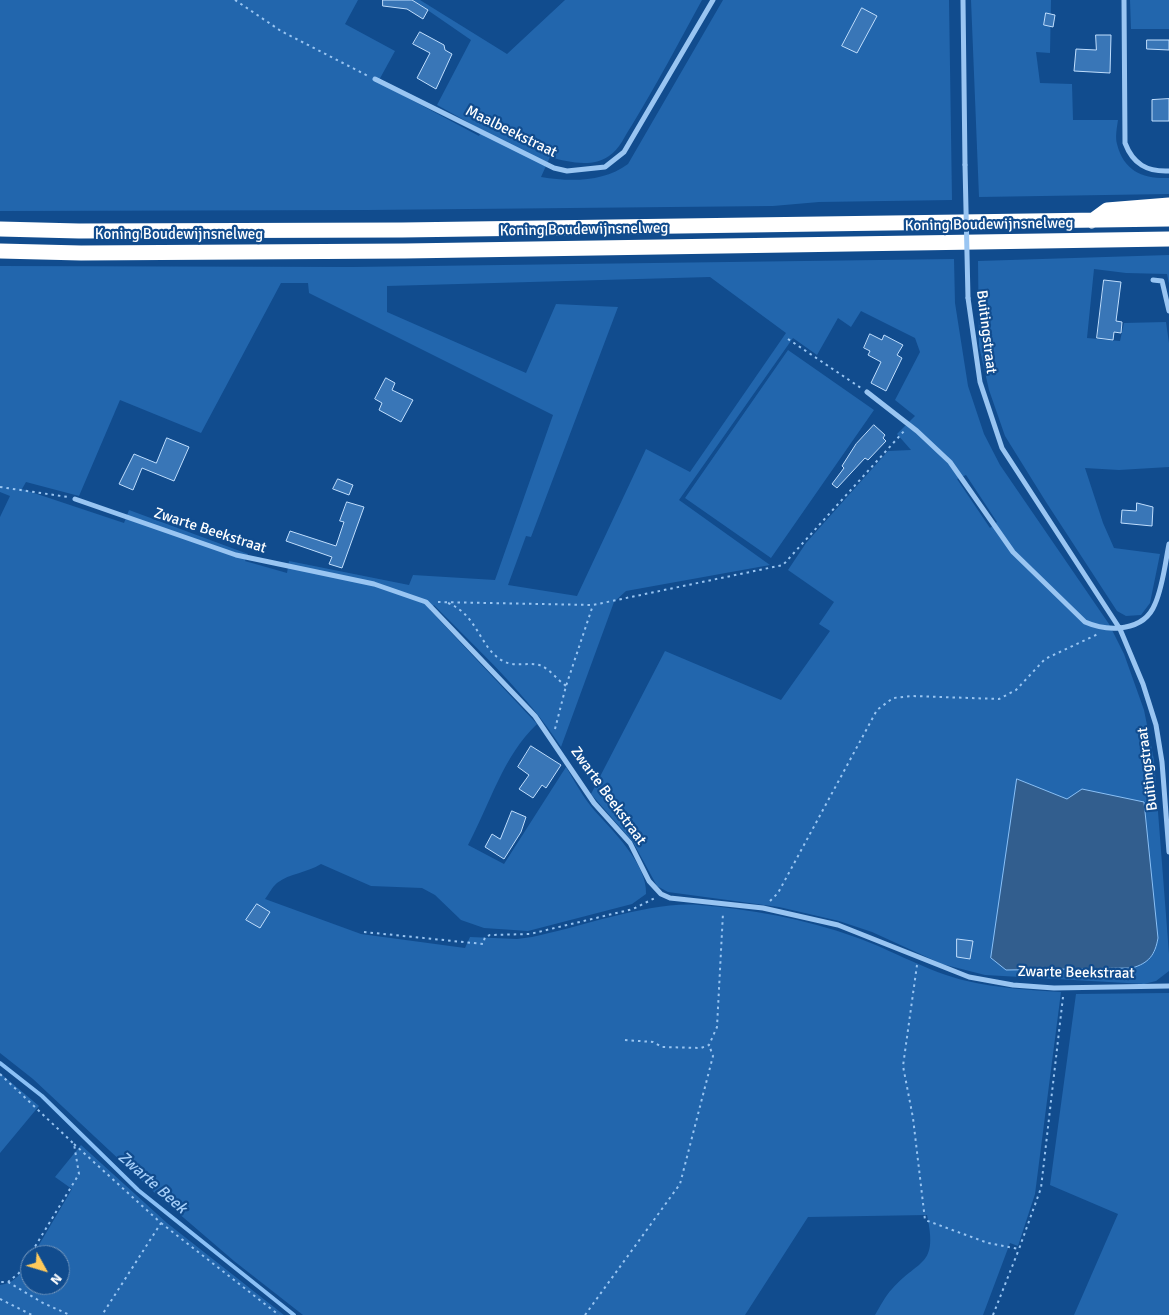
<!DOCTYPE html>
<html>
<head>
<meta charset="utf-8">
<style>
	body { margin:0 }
	#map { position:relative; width:1169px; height:1315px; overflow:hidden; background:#114c8e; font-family:Signika,sans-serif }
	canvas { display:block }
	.north { position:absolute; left:20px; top:1245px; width:50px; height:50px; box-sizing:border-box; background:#114c8e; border:1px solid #7094bb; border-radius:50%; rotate:129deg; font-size:14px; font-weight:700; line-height:20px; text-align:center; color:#fff }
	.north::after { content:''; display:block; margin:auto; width:18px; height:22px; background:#ffc95a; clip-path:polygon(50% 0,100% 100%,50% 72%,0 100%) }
</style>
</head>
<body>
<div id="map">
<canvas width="1169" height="1315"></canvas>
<div class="north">N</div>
</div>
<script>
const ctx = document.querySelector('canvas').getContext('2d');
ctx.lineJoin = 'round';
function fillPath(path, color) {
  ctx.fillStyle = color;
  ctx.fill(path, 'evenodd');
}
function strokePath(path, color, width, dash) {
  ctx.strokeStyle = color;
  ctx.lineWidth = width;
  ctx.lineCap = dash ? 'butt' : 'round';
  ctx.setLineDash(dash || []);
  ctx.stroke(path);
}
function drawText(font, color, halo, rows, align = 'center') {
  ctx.font = font + ' Signika,sans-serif';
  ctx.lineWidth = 4.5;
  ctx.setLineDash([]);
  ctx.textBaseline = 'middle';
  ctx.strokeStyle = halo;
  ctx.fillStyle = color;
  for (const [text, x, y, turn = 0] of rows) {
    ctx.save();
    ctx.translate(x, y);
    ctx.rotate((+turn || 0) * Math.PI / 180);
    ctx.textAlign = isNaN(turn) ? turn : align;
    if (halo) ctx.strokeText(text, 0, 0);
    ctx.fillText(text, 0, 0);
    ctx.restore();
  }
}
const green = new Path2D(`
	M0,0h358l-13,24 50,27 -17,31 101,54 3,-6 -45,-25 34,-65 -58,-40h7l87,54 58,-54h137c-23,42 -45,84 -70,125 -7,10 -12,24 -23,31 -17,12 -41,6 -59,1l-9,20c30,5 63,5 87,-13l95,-164h226l3,200 -133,2 -46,4 -404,4 -369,1z
	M971,0h80l-1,53 -14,-1 4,31 32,1 1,36h45c-1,7 -3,17 -1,24 7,28 27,35 52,34v16l-190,3z
	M1130,0h39v29h-38z
	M1169,255v29l-2,-10 -41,-1 -32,-4 -7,69 33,3 4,-18 42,-1 3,21v124l-50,3 -34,-2 18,55 11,25 46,6 -10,49 -9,12 -15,1 -9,-5 -71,-109 -41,-66 -16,-46 -10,-44 -1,-85z
	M954,259l1,44 13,83 16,48 16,31 109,159 15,30 20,56 10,50 15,194v17l-13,10 -12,3 -159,-9 -43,-11 -70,-32 -33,-11 -60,-14 -111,-15 -11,-6 -24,-44 -42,-48 74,-143 116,49 49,-69 -11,-7 15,-22 -46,-32 18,-27 82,-92 23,-1 -14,-16 18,-18 -20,-16 25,-48 -5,-14 -54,-27 -10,16 -13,-9 -21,37 -24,-17 -114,162 91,65 -144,26 -12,11 -53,145c-34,-53 -83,-97 -127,-142l-4,5 107,114c-34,32 -47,80 -69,121l36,19 62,-97c9,15 17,30 28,43 18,20 54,55 52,84l-14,10 -104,27 -44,-3 -23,-8 -26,-25 -13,-7 -51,-2 -50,-22c-14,9 -31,9 -44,19 -5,4 -8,11 -12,16l96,35 104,14 5,-11 47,2 15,-2c50,-10 118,-36 167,-32 52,4 106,14 156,32 37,13 73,35 112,44 31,7 62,9 94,11l-26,202 -17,52 -8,-3 -27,72h-108c5,-8 10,-19 17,-26 28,-31 46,-22 35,-74l-119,2 -63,98h-442l-69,-54 -78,-67 -123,-115 -33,-26v-536l10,-21 -10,-4v-226l352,1zM710,277l76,56 -96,139 -44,-23 -69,147 -69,-11 18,-49 5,1 87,-230 -62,-3 -30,69 -139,-61v-26zM281,283h27l1,10 244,122 -58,165 -82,-5 -4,10 -120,-24 -2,12 -42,-12 3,-7 -119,-44 -5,13 -102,-34 4,-7 53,14 41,-96 81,33zM966,475l31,47 -7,6 -33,-49zM1017,779l50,20 -23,170 -38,1z
	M788,350l86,60 -103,148 -86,-60z
	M1169,993v322h-95l44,-101 -68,-29 26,-191z
	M0,1073l39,33 -39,47z
	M81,1145l86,78 117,92h-284v-30c16,-2 22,-13 30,-26v26h30v-30h-27l39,-66 -17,-12z`);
const water = new Path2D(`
	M1017,779l50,20 15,-10 62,13 14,136c-3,17 -9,25 -26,30l-126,2 -15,-12z`);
const stream = new Path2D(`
	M0,1063l42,33 96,94 156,125`);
const building = new Path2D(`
	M383,0h29l16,10 -5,9 -16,-10 -24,-3z
	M862,8l15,8 -20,37 -15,-7z
	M1046,13l9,2 -2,12 -9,-2z
	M420,32l24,13 1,5 7,4 -16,35 -19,-11 13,-25 -17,-9z
	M1096,35h15l-1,38 -36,-2 2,-22 20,1z
	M1147,40h22v10l-22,-1z
	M1169,99v22h-17v-21z
	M1104,280l17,2 -5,39 6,1 -1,11 -7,-1 -1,8 -16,-2z
	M870,334l12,6 2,-5 19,10 -6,10 5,3 -16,33 -15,-8 10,-21 -13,-7 2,-4 -6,-3z
	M386,378l9,5 -3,7 21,10 -12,22 -22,-12 3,-7 -7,-4z
	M874,425l11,10 -2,3 3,3 -18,19 -3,-2 -28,30 -5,-4 12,-16 -2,-2 14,-22z
	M167,438l22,9 -15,34 -32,-13 -9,22 -14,-6 15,-30 22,9z
	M338,479l15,6 -4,10 -16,-6z
	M347,502l17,5 -22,61 -13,-4 3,-7 -46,-16 4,-10 46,15 8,-24 -4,-1z
	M1137,503l16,4 -1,19 -31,-3 1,-13 14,1z
	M531,746l30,19 -15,23 -4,-3 -9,13 -14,-9 10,-14 -11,-8z
	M512,811l14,6 -5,15 -17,27 -19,-12 7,-13 8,5z
	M257,904l13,8 -10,16 -14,-8z
	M957,939l16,2 -3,18 -13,-2z`);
const path = new Path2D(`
	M235,0l46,31 87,45
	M788,339l73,49
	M0,487l68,10
	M438,602l155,3 190,-40 122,-135
	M448,603c31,13 31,45 55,58 13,7 27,0 39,5 8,4 16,14 24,20
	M555,729l11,-43 27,-81
	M770,901l8,-8 99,-183 16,-12 19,-2 87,3 17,-9 29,-31 53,-25
	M364,932l119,12 2,-7 5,-2 40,-1 103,-25 22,-11
	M917,965l-14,101 10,52 12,102 63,23 31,6 22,-61 22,-191
	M625,1040l28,2 9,5 39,1 8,-3 8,-18 6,-114
	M0,1074l74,70 5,30 -60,99 -11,9h-8
	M74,1144l87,79 -59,92
	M161,1223l118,92
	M8,1282l35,21 27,12
	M0,1299l32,16
	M585,1315l95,-131 33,-128 -4,-11
	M993,1315l26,-66`);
const minor = new Path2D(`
	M963,0l2,165
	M1124,0l1,143c8,21 22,29 44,28
	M375,79l179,89 13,3 38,-4 19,-15 89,-152
	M1153,280l9,1 7,30
	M968,298l12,84 22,66 118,181 23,55 13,41 6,37 7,90
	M867,392l50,39 33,31 63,90 72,70c23,10 59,10 70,-18 8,-18 10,-40 14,-60
	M75,499l161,56 138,29 52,18 109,114 59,87 36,40 19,38 12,13 9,4 93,10 75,17 131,52 44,8 41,3 115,-2`);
const motorway = new Path2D(`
	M1092,221l15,-11 62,-5
	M0,229l79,2 323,-1 767,-11
	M0,251l81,2 324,-2 764,-12`);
const minorBridge = new Path2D(`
	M965,165l3,133`);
const streetNames = [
	["Maalbeekstraat",511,132,26],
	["Koning Boudewijnsnelweg",989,225,-1],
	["Koning Boudewijnsnelweg",584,230,-1],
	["Koning Boudewijnsnelweg",179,235],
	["Buitingstraat",986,332,83],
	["Zwarte Beekstraat",210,531,18],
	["Buitingstraat",1148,769,-97],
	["Zwarte Beekstraat",608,796,54],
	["Zwarte Beekstraat",1076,973,1]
];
const waterNames = [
	["Zwarte Beek",152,1183,41]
];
fillPath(green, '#2266ad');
fillPath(water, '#325e8e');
strokePath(water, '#8ac0f6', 1);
strokePath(stream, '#8ac0f6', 4);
fillPath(building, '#3976b7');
strokePath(building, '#c0defd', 1);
strokePath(path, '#99c5f2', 2, [2.5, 4]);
strokePath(minor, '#99c5f2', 5);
strokePath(motorway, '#fff', 15);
strokePath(minorBridge, '#99c5f2', 5);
drawText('15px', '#fff', '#114c8e', streetNames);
drawText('italic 16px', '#a5cff9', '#114c8e', waterNames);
</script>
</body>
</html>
